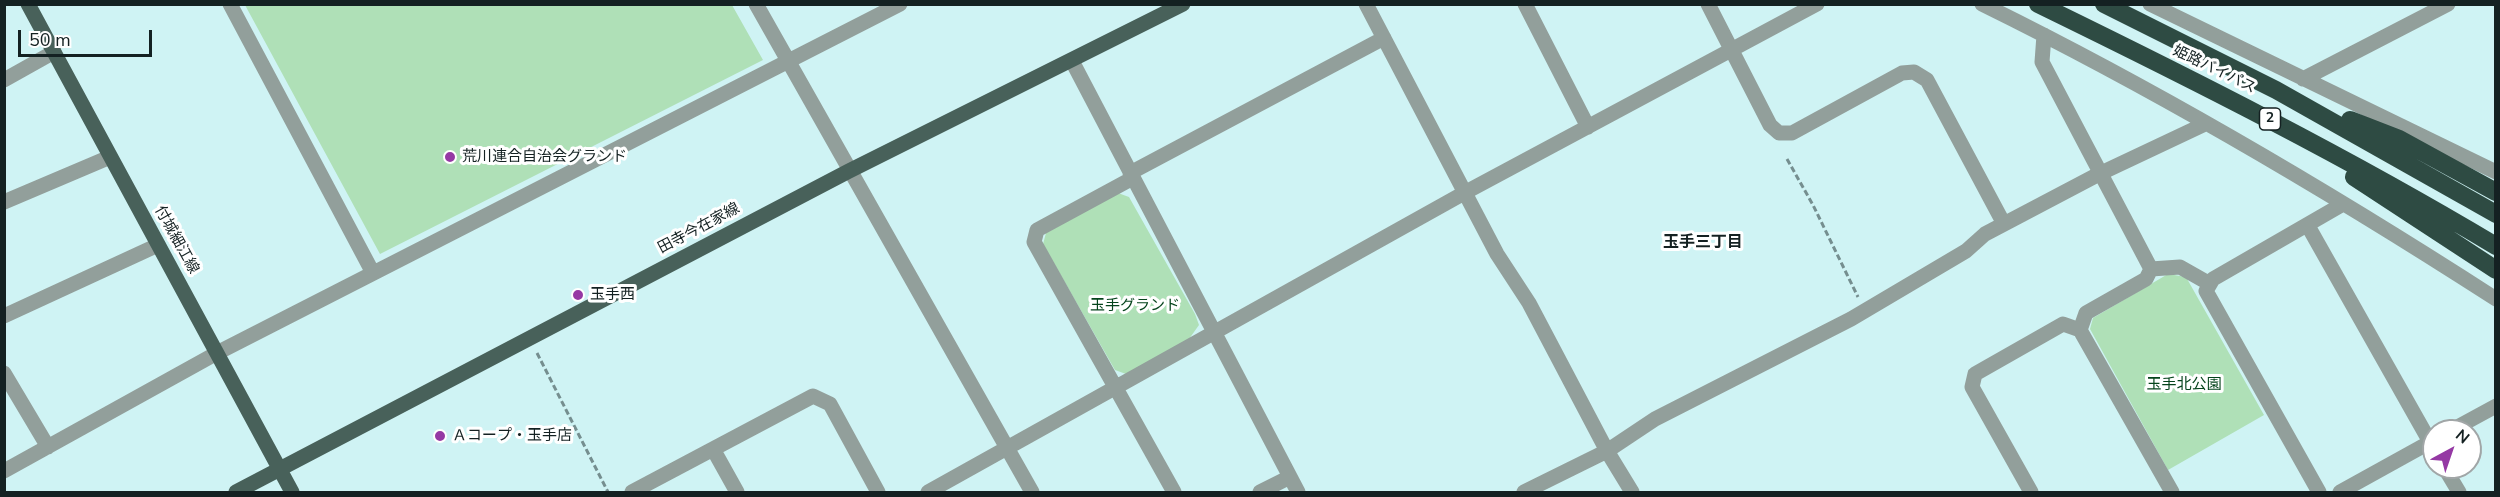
<!DOCTYPE html>
<html>
<head>
<meta charset="utf-8">
<style>
	body { margin:0 }
	#map { position:relative; width:2500px; height:497px; overflow:hidden; background:#cff3f4; font-family:"Nunito Sans",sans-serif }
	canvas { display:block }
	.frame { position:absolute; inset:0; border:6px solid #142122; pointer-events:none }
	.north { position:absolute; left:2422px; top:419px; width:60px; height:60px; box-sizing:border-box; background:#fff; border:2px solid #a1a6a7; border-radius:50%; rotate:40deg; font-size:16px; font-weight:700; line-height:24px; text-align:center; color:#142122 }
	.north::after { content:''; display:block; margin:auto; width:21px; height:27px; background:#9539a4; clip-path:polygon(50% 0,100% 100%,50% 72%,0 100%) }
	.scale { position:absolute; left:18px; top:30px; width:134px; height:27px; box-sizing:border-box; border:3px solid #142122; border-top:0; padding-left:8px; font-size:18px; line-height:21px; white-space:nowrap; color:#142122; -webkit-text-stroke:4px #fff; paint-order:stroke }
</style>
</head>
<body>
<div id="map">
<canvas width="2500" height="497"></canvas>
<div class="frame"></div>
<div class="north">N</div>
<div class="scale">50 m</div>
</div>
<script>
const ctx = document.querySelector('canvas').getContext('2d');
ctx.lineJoin = 'round';
function fillPath(path, color) {
  ctx.fillStyle = color;
  ctx.fill(path, 'evenodd');
}
function strokePath(path, color, width, dash) {
  ctx.strokeStyle = color;
  ctx.lineWidth = width;
  ctx.lineCap = dash ? 'butt' : 'round';
  ctx.setLineDash(dash || []);
  ctx.stroke(path);
}
function drawText(font, color, halo, rows, align = 'center') {
  ctx.font = font + ' "Nunito Sans","Noto Sans JP",sans-serif';
  ctx.lineWidth = 6;
  ctx.setLineDash([]);
  ctx.textBaseline = 'middle';
  ctx.strokeStyle = halo;
  ctx.fillStyle = color;
  for (const [text, x, y, turn = 0] of rows) {
    ctx.save();
    ctx.translate(x, y);
    ctx.rotate((+turn || 0) * Math.PI / 180);
    ctx.textAlign = isNaN(turn) ? turn : align;
    if (halo) ctx.strokeText(text, 0, 0);
    ctx.fillText(text, 0, 0);
    ctx.restore();
  }
}
const green = new Path2D(`
	M245,5h487l31,55 -383,194z
	M1118,193l11,4 66,117 4,11 -10,14 -63,35 -11,-4 -72,-126 3,-11z
	M2168,274l18,3 78,138 -96,55 -78,-141 3,-11z`);
const path = new Path2D(`
	M1787,159l26,46 45,92
	M537,353l71,139`);
const minor = new Path2D(`
	M230,4l143,269
	M756,4l276,488
	M1366,4l131,250 32,49 78,148 25,41
	M1525,4l63,123
	M1708,4l62,121 9,8h13l110,-60 12,-1 13,8 77,144
	M1982,4c177,87 348,188 514,295
	M2150,4l346,168
	M2044,35l-2,27 109,207 29,-2 30,17
	M1072,61l226,431
	M2303,79l145,-75
	M4,80l50,-28
	M1130,173l254,-135
	M1133,178l-96,52 -3,12 140,250
	M4,202l106,-45
	M2308,226l126,223
	M2151,269l-5,10 -60,34 -6,17 92,162
	M4,316l154,-71
	M4,373l44,74
	M2450,431l46,-25
	M713,449l24,43
	M2444,467l15,25
	M4,471l213,-118 683,-349
	M632,492l181,-96 17,8 48,88
	M928,492l538,-300 351,-188
	M1260,492l30,-15
	M1524,492l83,-41 48,-32 196,-100 115,-68 19,-17 114,-60 106,-50
	M2031,492l-59,-105 3,-13 88,-50 17,6
	M2319,492l-113,-201 7,-12 130,-75
	M2340,492l94,-52`);
const major = new Path2D(`
	M28,4l264,488
	M236,492l613,-321 334,-167`);
const highway = new Path2D(`
	M2038,4c156,76 309,153 458,242
	M2104,4l172,86 220,124
	M2350,120l49,19 97,53
	M2354,177l142,93`);
const markers = [
	[450,157,6,"#9539a4"],
	[578,295,6,"#9539a4"],
	[440,436,6,"#9539a4"]
];
const shields = [
	[2270,119,21]
];
const shieldNames = [
	["2",2270,119]
];
const streetNames = [
	["姫路バイパス",2214,70,26],
	["田寺今在家線",699,229,-28],
	["付城細江線",176,240,61]
];
const poiNames = [
	["荒川連合自治会グランド",462,157],
	["玉手西",590,295],
	["Ａコープ・玉手店",452,436]
];
const parkNames = [
	["玉手グランド",1135,306],
	["玉手北公園",2184,385]
];
const neighbourhoodNames = [
	["玉手三丁目",1703,243]
];
fillPath(green, '#afe0b7');
strokePath(path, '#758e8f', 3, [6, 3]);
strokePath(minor, '#929f9b', 15);
strokePath(major, '#48615a', 15);
strokePath(highway, '#2e4b43', 18);
for (const [x, y, r, color] of markers) {
  const dot = new Path2D();
  dot.arc(x, y, r, 0, 2 * Math.PI);
  ctx.fillStyle = color;
  ctx.fill(dot);
  strokePath(dot, '#fff', 2);
}
for (const [x, y, w] of shields) {
  const box = new Path2D();
  box.roundRect(x - w / 2, y - 11, w, 22, 4.5);
  ctx.fillStyle = '#fff';
  ctx.fill(box);
  strokePath(box, '#142122', 1.5);
}
drawText('bold 14px', '#142122', null, shieldNames);
drawText('15px', '#142122', '#fff', streetNames);
drawText('15px', '#142122', '#fff', poiNames, 'left');
drawText('15px', '#05441c', '#fff', parkNames);
drawText('bold 16px', '#142122', '#fff', neighbourhoodNames);
</script>
</body>
</html>
